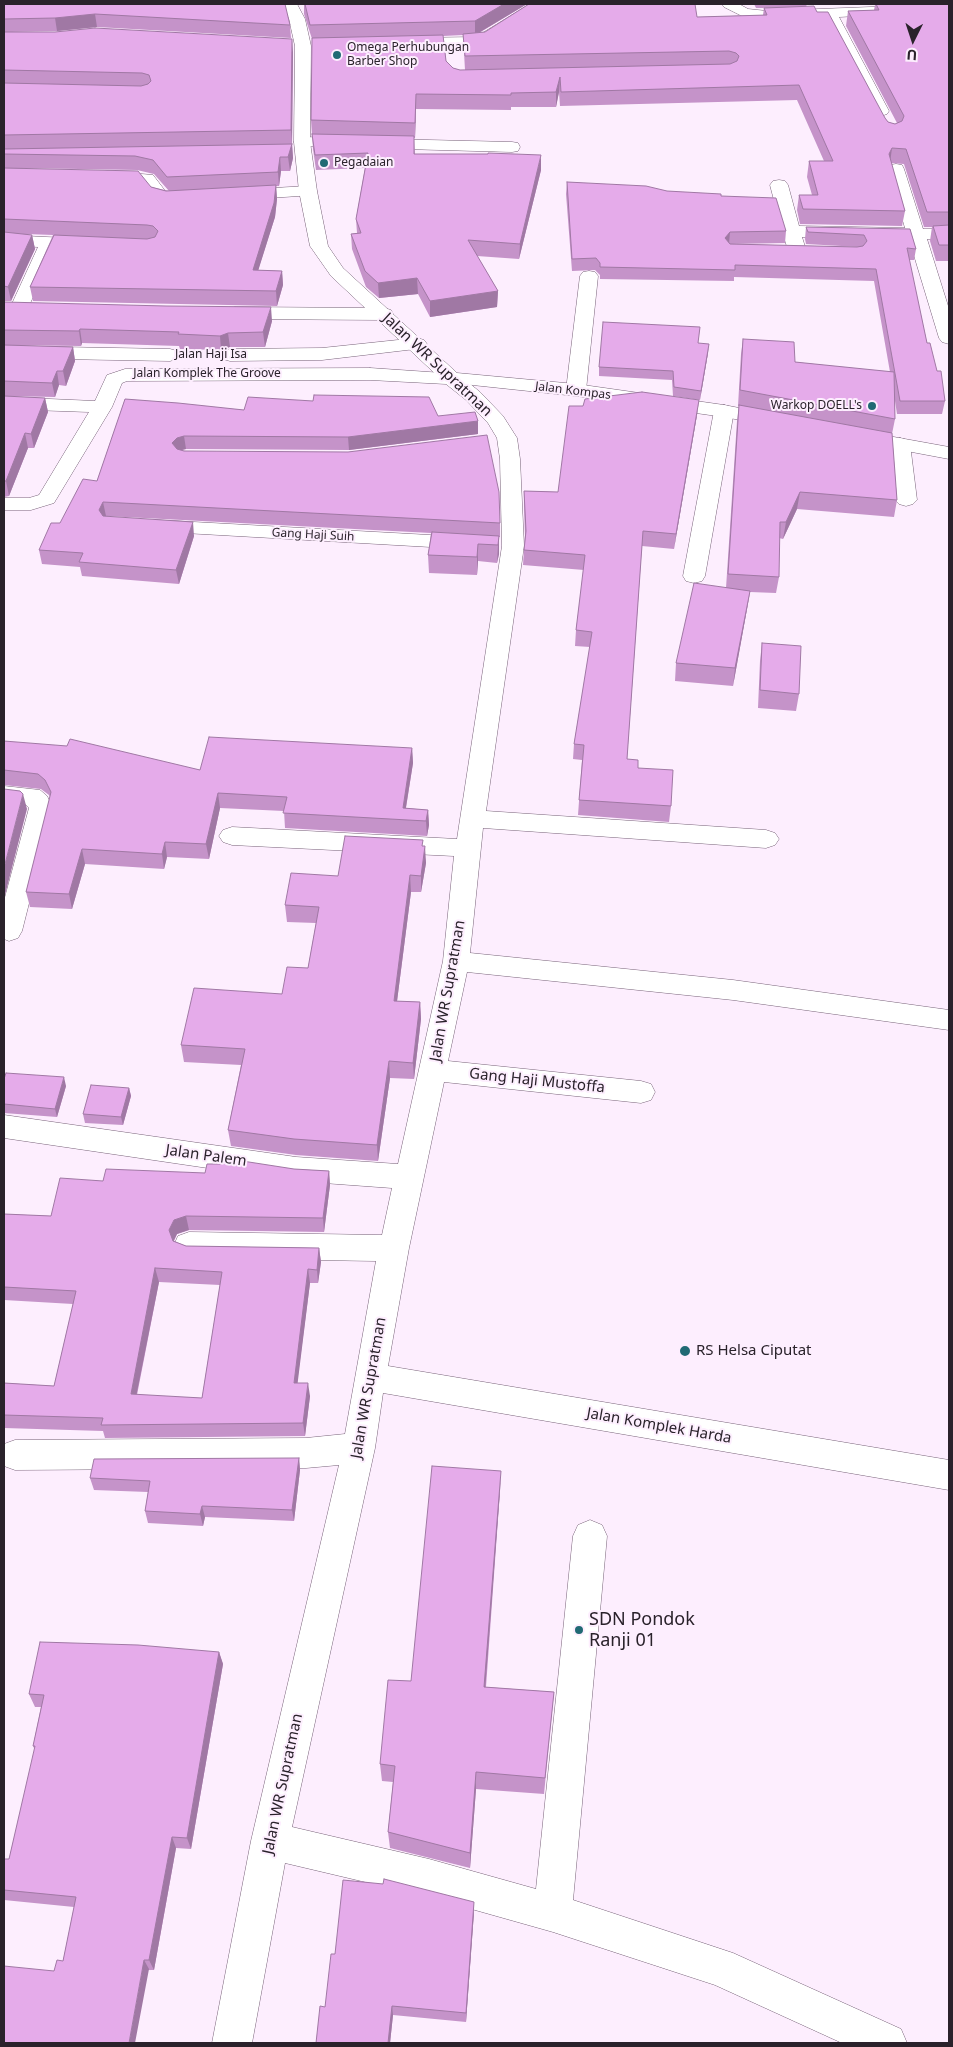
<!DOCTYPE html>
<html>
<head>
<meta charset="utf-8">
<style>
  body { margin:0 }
  #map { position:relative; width:953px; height:2047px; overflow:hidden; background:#fdeefe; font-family:"Noto Sans",sans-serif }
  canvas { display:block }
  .frame { position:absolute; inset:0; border:5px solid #2a222b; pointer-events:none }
  .north { position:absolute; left:888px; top:15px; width:50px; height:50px; -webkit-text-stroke:4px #fdeefe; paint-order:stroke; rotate:184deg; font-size:14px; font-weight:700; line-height:20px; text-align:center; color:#2a222b }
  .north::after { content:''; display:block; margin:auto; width:18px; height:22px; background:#2a222b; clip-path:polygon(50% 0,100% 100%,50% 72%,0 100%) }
</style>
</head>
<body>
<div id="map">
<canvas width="953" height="2047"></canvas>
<div class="frame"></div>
<div class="north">U</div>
</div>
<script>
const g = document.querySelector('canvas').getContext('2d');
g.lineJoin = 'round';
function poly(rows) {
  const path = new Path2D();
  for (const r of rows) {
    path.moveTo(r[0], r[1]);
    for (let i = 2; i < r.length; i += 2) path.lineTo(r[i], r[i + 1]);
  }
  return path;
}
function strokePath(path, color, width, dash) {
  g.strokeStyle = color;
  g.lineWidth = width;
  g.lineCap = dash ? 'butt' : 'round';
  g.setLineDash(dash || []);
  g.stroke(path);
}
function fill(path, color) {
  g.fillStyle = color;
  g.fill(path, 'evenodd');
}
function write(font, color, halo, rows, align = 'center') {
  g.font = font + ' "Noto Sans",sans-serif';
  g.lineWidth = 4;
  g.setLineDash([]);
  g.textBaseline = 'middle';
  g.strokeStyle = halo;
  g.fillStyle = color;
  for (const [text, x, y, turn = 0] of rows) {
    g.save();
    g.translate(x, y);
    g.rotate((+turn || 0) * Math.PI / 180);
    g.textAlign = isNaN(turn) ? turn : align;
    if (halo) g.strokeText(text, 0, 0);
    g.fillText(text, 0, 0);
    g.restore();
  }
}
const minor = poly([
  [530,4,547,4,484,45,407,48,402,46,399,43,402,40,407,38,476,37,530,4],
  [722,4,739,4,748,9,767,11,949,4,949,11,839,17,889,111,887,114,881,116,875,114,873,111,824,18,767,21,744,17,724,7,722,4],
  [302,137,512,142,518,143,520,147,518,151,512,152,296,146,294,142,296,138,302,137],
  [896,164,902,165,904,169,923,229,949,229,949,239,927,239,949,309,949,344,942,342,939,338,909,239,802,237,806,250,803,254,797,255,791,254,788,250,782,231,770,185,773,181,779,180,785,181,788,185,799,226,905,228,888,169,890,165,896,164],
  [107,171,153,175,166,192,186,193,192,194,195,198,192,202,186,203,168,203,154,200,143,184,101,180,98,176,101,172,107,171],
  [308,186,314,187,317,191,314,195,239,200,233,199,230,195,233,191,239,190,308,186],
  [4,235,88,239,94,240,97,244,94,248,88,249,55,248,28,308,26,312,19,314,12,312,10,308,38,247,4,245,4,235],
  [589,271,595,272,598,276,586,390,583,394,576,396,569,394,566,390,580,276,583,272,589,271],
  [235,307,384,308,391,310,393,314,391,318,384,320,235,319,228,317,226,313,228,309,235,307],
  [417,338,424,340,427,344,424,348,322,360,230,361,223,359,220,355,223,351,230,349,322,348,417,338],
  [4,346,170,349,177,351,180,355,177,359,170,361,4,358,4,346],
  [370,368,458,374,480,392,503,416,517,438,520,459,524,546,486,811,766,830,775,833,779,839,775,845,766,848,483,828,470,953,733,980,949,1010,949,1030,733,1000,467,972,448,1061,641,1081,651,1084,655,1092,651,1100,641,1103,444,1082,409,1248,388,1366,949,1460,949,1490,383,1393,375,1448,292,1827,429,1859,536,1889,573,1536,578,1525,590,1520,602,1525,607,1536,573,1900,733,1953,901,2029,907,2043,842,2043,715,1985,553,1932,429,1897,285,1863,252,2043,212,2043,251,1841,339,1465,306,1468,15,1470,4,1466,4,1444,15,1440,306,1438,345,1434,376,1261,189,1258,178,1254,174,1245,178,1236,189,1232,382,1235,392,1188,296,1181,4,1138,4,1115,296,1157,398,1164,443,961,454,856,232,845,223,842,219,836,223,830,232,827,457,839,502,546,500,459,497,438,488,423,466,400,446,384,370,380,127,381,122,383,112,407,54,503,31,510,4,510,4,498,29,498,39,495,89,412,4,409,4,397,95,401,107,375,125,369,370,368],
  [724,405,731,407,734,411,705,576,702,581,694,583,686,581,683,576,714,411,717,407,724,405],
  [900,438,907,440,910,444,917,500,913,504,906,506,899,504,895,500,890,444,893,440,900,438],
  [157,520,466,537,474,538,477,543,474,548,466,549,149,531,146,526,149,521,157,520],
  [4,786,40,790,47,796,53,808,22,931,18,938,9,941,4,939,4,901,29,808,25,804,4,802,4,786]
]);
const major = poly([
  [283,4,297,4,305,19,311,46,310,142,317,191,328,246,343,268,457,373,576,384,724,405,780,416,783,420,780,424,773,426,724,417,576,396,444,382,331,276,310,246,299,191,294,142,295,46,289,19,283,4],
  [855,430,949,447,949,459,848,440,845,436,848,432,855,430]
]);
strokePath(minor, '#786379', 1);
strokePath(major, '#786379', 1);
fill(minor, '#fff');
fill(major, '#fff');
fill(poly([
  [4,4,290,25,291,38,97,27,57,31,11,32,293,52,292,144,293,158,290,171,281,171,279,186,276,186,277,199,275,217,258,270,282,271,283,285,277,306,33,301,30,287,53,235,26,234,32,235,35,249,11,301,4,301],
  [21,168,137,170,154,174,169,191,151,187],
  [304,4,527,4,479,33,697,17,763,15,764,8,756,8,754,4,807,4,806,7,817,12,885,118,888,122,895,124,897,123,846,26,848,11,874,10,875,5,868,5,867,4,949,4,949,261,936,261,930,241,932,227,924,227,904,164,891,163,905,211,902,226,800,224,797,210,799,195,812,195,807,177,809,161,824,161,797,100,560,106,559,92,556,107,511,107,511,110,416,109,415,138,414,138,415,154,541,170,519,259,477,256,498,291,497,307,430,317,418,294,379,298,366,287,352,249,351,234,357,233,356,219,365,168,316,170,313,149,311,120,312,39,304,14],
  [463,35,465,70,460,70,453,68,446,61,443,36],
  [567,182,721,196,786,231,785,243,733,244,859,247,806,244,805,239,806,227,910,229,916,249,914,260,909,260,927,343,945,401,942,414,897,414,895,401,895,419,892,434,897,500,894,517,797,509,783,539,779,538,779,577,776,593,750,592,747,609,733,686,675,681,676,663,726,588,737,421,739,406,738,406,741,354,743,339,795,362,890,372,874,281,734,277,734,281,600,279,600,275,595,270,572,271,566,194],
  [4,302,272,321,265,347,230,347,221,350,180,349,179,346,82,343,81,346,4,345],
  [698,343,708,353,700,400,673,396,672,380,599,376,599,367],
  [4,345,73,347,75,361,66,386,59,385,55,397,4,396],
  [4,396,45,398,48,412,34,448,28,448,9,496,4,497],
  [125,399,244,410,438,416,478,421,478,434,349,450,186,449,181,450,500,523,500,537,499,537,499,554,497,563,478,561,477,575,429,573,428,555,431,533,106,516,194,536,179,584,82,576,80,567,42,564,39,550,60,523,97,481],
  [697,415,674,549,642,546,627,759,638,768,671,806,669,822,578,815,582,760,573,759,574,744,590,647,575,646,576,630,584,570,523,565,524,550,525,536,524,506,524,491,558,492],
  [762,643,799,694,796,711,758,708,760,661],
  [4,741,200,770,412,748,413,763,406,808,428,810,429,825,427,836,285,828,284,811,220,808,209,859,167,857,164,869,85,864,72,909,30,907,26,892,50,797,49,795,41,789,4,785],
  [423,846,426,863,421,892,411,892,397,1001,420,1002,421,1019,414,1079,390,1078,378,1161,296,1155,231,1146,228,1130,241,1065,184,1062,181,1045,282,994,308,968,316,923,287,922,285,905,338,876],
  [4,1079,66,1086,57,1117,4,1113],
  [129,1088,131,1096,123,1125,85,1123,83,1114],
  [294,1169,329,1171,330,1185,324,1232,189,1230,177,1234,174,1241,186,1246,319,1248,321,1262,318,1283,310,1283,297,1383,310,1396,305,1436,105,1438,103,1431,4,1428,4,1383,54,1386,73,1304,4,1300,4,1214,51,1216,103,1181,205,1173],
  [159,1282,220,1285,202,1398,137,1395],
  [299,1458,300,1470,294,1521,205,1517,203,1526,148,1523,145,1511,148,1492,94,1490,90,1478],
  [500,1491,486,1687,554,1692,544,1794,476,1789,470,1868,390,1848,388,1832,393,1782,382,1781,380,1764,411,1681],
  [219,1652,223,1664,191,1849,176,1848,154,1970,54,1971,63,1961,74,1907,4,1900,4,1859,9,1859,35,1750,33,1746,41,1707,35,1707,29,1694],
  [474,1912,466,2022,393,2015,390,2043,316,2043,325,2007,335,1954]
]), '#c593c9');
fill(poly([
  [504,4,527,4,475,35,475,21],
  [95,14,97,27,57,31,55,18],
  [292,39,293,52,292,144,291,130],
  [560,77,559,92,556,107,556,92],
  [416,94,416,109,415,138,415,123],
  [292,144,293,158,290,171,288,157],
  [892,148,890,163,889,154],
  [541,155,541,170,519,259,520,244],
  [280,157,281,171,279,186,278,172],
  [276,185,277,199,275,217,254,284,253,270],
  [730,232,729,244,725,238],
  [32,235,35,249,11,301,8,287],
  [282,271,283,285,277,306,276,291],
  [417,278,418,294,379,298,378,283],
  [498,291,497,307,430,317,430,301],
  [271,307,272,321,265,347,263,332],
  [80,329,82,343,81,346,79,331],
  [228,333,230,347,221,350,220,336],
  [709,344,708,353,700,400,701,391],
  [73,347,75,361,66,386,63,371],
  [57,371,59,385,55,397,52,383],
  [45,398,48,412,34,448,31,434],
  [699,400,697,415,674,549,676,534],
  [478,421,478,434,349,450,348,437],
  [25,433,28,448,9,496,6,481],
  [184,436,186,449,178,451,172,443,177,438],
  [800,492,797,509,783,539,786,522],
  [103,502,106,516,101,524,99,510],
  [193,522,194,536,179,584,176,570],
  [499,536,499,554,497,563,498,545],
  [478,544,478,561,477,575,477,557],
  [750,591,747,609,733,686,735,668],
  [412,748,413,763,404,819,403,808],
  [218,793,220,808,209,859,206,844],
  [23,794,27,809,4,899,4,868],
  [428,810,429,825,427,836,426,821],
  [165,842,167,857,164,869,162,854],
  [425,846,426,863,421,892,421,876],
  [82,849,85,864,72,909,69,894],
  [410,875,411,892,395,1017,394,1001],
  [420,1002,421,1019,414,1079,413,1063],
  [389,1061,390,1078,378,1161,377,1145],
  [64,1077,66,1086,57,1117,55,1109],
  [129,1088,131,1096,123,1125,121,1117],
  [329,1171,330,1185,324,1232,323,1218],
  [186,1216,189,1230,177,1234,172,1244,169,1230,174,1220],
  [319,1248,321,1262,318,1283,317,1270],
  [155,1268,159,1282,134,1407,131,1394],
  [308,1269,310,1283,296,1396,294,1383],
  [308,1383,310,1396,305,1436,303,1423],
  [299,1458,300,1470,294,1521,292,1510],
  [501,1471,500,1491,484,1704,484,1687],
  [202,1506,205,1517,203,1526,200,1514],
  [219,1652,223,1664,191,1849,187,1838],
  [476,1772,476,1789,470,1868,470,1853],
  [172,1837,176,1848,154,1970,149,1960],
  [474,1902,474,1912,466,2022,466,2013],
  [144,1960,149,1969,135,2043,129,2043],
  [392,2006,393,2015,390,2043,388,2043]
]), '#a078a4');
const building = poly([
  [4,4,285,4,290,25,95,14,55,18,4,19,4,4],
  [305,4,504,4,475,21,310,25,305,4],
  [529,4,695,4,697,17,767,15,764,8,814,6,817,12,828,12,885,118,888,122,895,124,902,121,904,116,848,11,879,10,876,4,949,4,949,212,927,212,906,149,892,148,889,154,905,211,803,209,799,195,818,195,809,161,833,161,799,85,561,92,560,77,556,92,511,93,511,95,416,94,415,123,311,120,312,38,443,35,446,61,453,68,460,70,730,64,737,61,739,56,736,53,729,51,465,56,463,34,485,32,529,4],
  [95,28,292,39,291,130,4,135,4,83,141,86,148,84,151,81,149,75,142,73,4,70,4,32,55,32,95,28],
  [312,134,414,136,414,154,488,154,488,153,541,155,520,244,468,240,498,291,430,301,417,278,378,283,365,271,351,234,361,233,356,219,368,153,315,155,312,134],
  [292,144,288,157,280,157,278,172,167,177,153,160,135,156,4,154,4,149,292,144],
  [4,168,138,171,151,187,166,191,276,185,274,203,253,270,282,271,276,291,30,287,54,235,147,239,155,237,158,231,153,226,147,225,4,219,4,168],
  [567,182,646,186,667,191,721,194,721,196,776,198,786,231,730,232,725,238,730,244,857,247,863,246,867,241,864,235,808,232,806,227,910,229,916,249,907,248,927,343,930,343,937,371,941,371,945,401,900,401,876,269,735,265,735,270,600,267,600,263,596,258,572,259,567,182],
  [949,225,949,245,939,245,933,226,949,225],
  [4,232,32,235,8,287,4,286,4,232],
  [4,302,166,306,271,307,263,332,228,333,220,336,178,334,179,332,80,329,79,331,4,330,4,302],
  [603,322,700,327,698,343,709,344,701,391,674,387,673,371,599,367,603,322],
  [743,339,794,342,795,362,894,372,895,419,740,390,743,339],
  [4,345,73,347,63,371,57,371,52,383,4,381,4,345],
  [642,392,699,400,676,534,643,531,627,759,638,760,638,768,673,770,671,806,579,800,584,745,574,744,592,632,576,630,585,555,524,550,526,531,524,491,558,492,569,406,583,406,585,399,642,392],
  [314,395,429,397,438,416,475,412,478,421,348,437,184,436,177,438,172,443,177,449,184,451,348,452,487,435,499,492,500,523,103,502,99,510,103,516,193,522,176,570,79,562,83,553,39,550,51,523,60,523,83,479,97,481,125,399,178,403,244,410,248,397,313,401,314,395],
  [4,396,45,398,31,434,25,433,6,481,4,481,4,396],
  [739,405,892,433,897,500,800,492,786,522,780,522,779,577,728,574,739,405],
  [432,532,499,536,498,545,478,544,477,557,428,555,432,532],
  [694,583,750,591,735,668,676,663,694,583],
  [762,643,801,646,799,694,760,690,762,643],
  [209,737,412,748,403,808,428,810,426,821,283,813,287,797,218,793,206,844,165,842,162,854,82,849,69,894,26,892,51,792,45,780,38,774,4,770,4,741,67,746,70,739,200,770,209,737],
  [4,789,20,791,23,794,4,868,4,789],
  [345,836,423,840,422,846,425,846,421,876,410,875,394,1001,420,1002,413,1063,389,1061,377,1145,294,1139,228,1130,245,1049,181,1045,194,988,282,994,287,967,308,968,319,907,285,905,291,873,338,876,345,836],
  [6,1073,64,1077,55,1109,4,1104,4,1079,6,1073],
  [91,1085,129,1088,121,1117,83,1114,91,1085],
  [223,1158,294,1169,329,1171,323,1218,186,1216,174,1220,169,1230,173,1241,186,1246,319,1248,317,1270,308,1269,294,1383,308,1383,303,1423,101,1425,103,1418,4,1415,4,1383,54,1386,76,1291,4,1287,4,1214,51,1216,60,1178,103,1181,106,1169,205,1173,207,1164,221,1164,223,1158],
  [155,1268,222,1272,202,1398,131,1394,155,1268],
  [299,1458,292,1510,202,1506,200,1514,145,1511,150,1481,90,1478,94,1459,299,1458],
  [432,1466,501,1471,484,1687,554,1692,545,1778,476,1772,470,1853,388,1832,395,1766,380,1764,388,1680,411,1681,432,1466],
  [40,1642,138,1645,219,1652,187,1838,172,1837,149,1960,144,1960,129,2043,4,2043,4,1966,54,1971,57,1960,63,1961,76,1897,4,1890,4,1859,9,1859,35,1746,33,1746,44,1695,29,1694,40,1642],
  [384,1879,474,1902,466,2013,392,2006,388,2043,316,2043,320,2006,325,2007,331,1954,335,1954,343,1880,383,1884,384,1879]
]);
fill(building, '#e5abea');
strokePath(building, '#a078a4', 1);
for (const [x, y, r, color] of [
  [337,55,5,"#206a74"],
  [324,163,5,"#206a74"],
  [872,406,5,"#206a74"],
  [685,1351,6,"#206a74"],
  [579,1630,5,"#206a74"]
]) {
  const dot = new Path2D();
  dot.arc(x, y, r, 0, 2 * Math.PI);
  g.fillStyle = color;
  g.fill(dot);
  strokePath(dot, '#fdeefe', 2);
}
write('12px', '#2a222b', '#fdeefe', [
  ["Omega Perhubungan",347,48],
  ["Barber Shop",347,62],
  ["Pegadaian",334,163],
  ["Warkop DOELL's",862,406,"right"]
], 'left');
write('12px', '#2a222b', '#fdeefe', [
  ["Jalan Haji Isa",211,355],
  ["Jalan Komplek The Groove",207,374],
  ["Jalan Kompas",573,391,7],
  ["Gang Haji Suih",313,535,3]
]);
write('15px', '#2a222b', '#fdeefe', [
  ["Jalan WR Supratman",437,365,43],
  ["Jalan WR Supratman",448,991,-80],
  ["Gang Haji Mustoffa",537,1081,6],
  ["Jalan Palem",206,1156,8],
  ["Jalan WR Supratman",369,1388,-80],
  ["Jalan Komplek Harda",659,1426,10],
  ["Jalan WR Supratman",283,1784,-78]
]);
write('15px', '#2a222b', '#fdeefe', [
  ["RS Helsa Ciputat",696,1351]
], 'left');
write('18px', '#2a222b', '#fdeefe', [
  ["SDN Pondok",589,1620],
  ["Ranji 01",589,1641]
], 'left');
</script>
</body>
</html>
